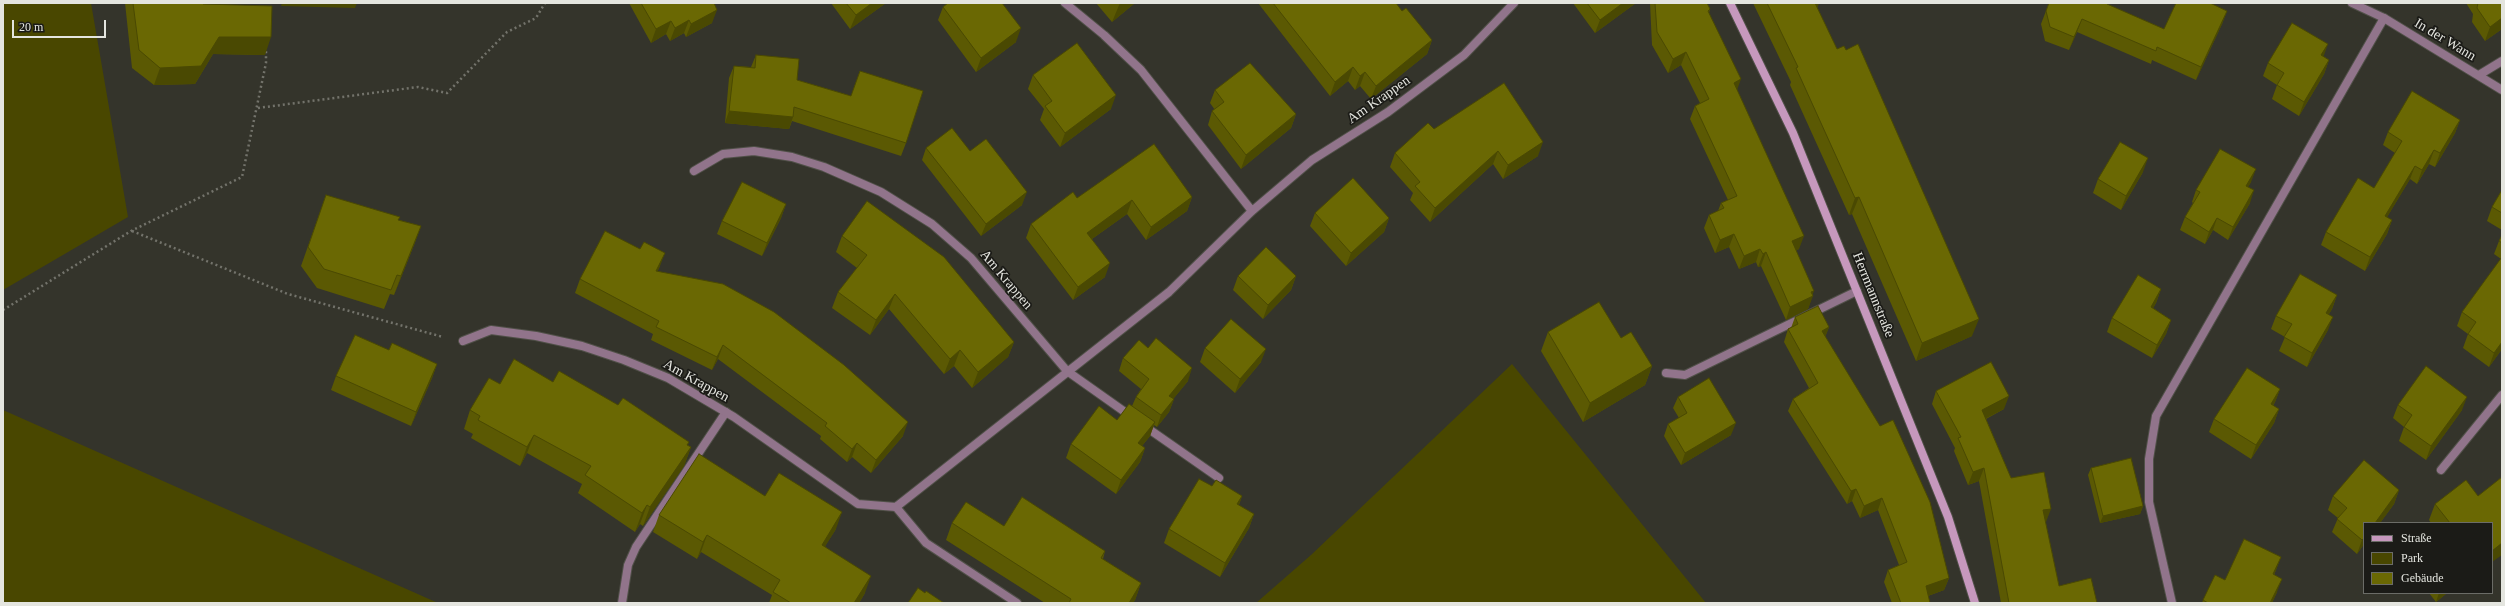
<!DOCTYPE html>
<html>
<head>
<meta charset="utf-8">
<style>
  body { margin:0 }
  #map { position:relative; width:2505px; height:606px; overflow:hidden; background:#34342b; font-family:"Times New Roman",serif }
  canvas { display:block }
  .frame { position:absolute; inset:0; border:4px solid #e4e5df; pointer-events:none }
  .legend { position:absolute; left:2363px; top:522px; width:130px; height:72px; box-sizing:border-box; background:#1b1b17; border:1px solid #6b6c67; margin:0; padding:5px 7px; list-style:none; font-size:12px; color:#e4e5df }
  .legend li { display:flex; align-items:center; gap:8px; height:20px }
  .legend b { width:20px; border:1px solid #6b6c67 }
  .scale { position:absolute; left:12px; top:20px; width:94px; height:18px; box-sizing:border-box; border:2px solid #e4e5df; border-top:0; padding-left:5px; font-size:12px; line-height:14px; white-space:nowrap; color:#e4e5df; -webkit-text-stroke:3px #1b1b17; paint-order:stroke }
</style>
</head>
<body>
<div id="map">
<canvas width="2505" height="606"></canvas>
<div class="frame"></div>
<ul class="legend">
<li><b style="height:5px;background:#c698bd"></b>Straße</li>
<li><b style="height:11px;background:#494700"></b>Park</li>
<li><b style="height:11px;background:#6a6803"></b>Gebäude</li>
</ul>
<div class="scale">20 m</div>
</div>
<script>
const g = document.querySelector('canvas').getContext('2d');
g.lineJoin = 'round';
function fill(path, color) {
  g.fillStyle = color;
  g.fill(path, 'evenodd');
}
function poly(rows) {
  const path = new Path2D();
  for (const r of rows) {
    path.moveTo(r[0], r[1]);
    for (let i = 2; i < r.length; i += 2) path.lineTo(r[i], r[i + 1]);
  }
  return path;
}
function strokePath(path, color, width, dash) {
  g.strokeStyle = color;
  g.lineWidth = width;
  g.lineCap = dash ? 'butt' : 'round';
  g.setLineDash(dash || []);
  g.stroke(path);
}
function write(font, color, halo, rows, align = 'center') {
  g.font = font + ' "Times New Roman",serif';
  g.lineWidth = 3.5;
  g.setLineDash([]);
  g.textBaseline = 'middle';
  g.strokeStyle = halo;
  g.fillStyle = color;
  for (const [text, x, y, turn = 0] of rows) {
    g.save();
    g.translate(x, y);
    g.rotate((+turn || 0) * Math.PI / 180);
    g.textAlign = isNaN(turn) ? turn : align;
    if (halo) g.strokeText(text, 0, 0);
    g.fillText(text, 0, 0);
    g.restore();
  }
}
fill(poly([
  [3,3,91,3,128,217,3,290],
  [1512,364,1706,603,1256,603,1311,555],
  [3,410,438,603,7,603,3,601]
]), '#494700');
const lane = poly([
  [2479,75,2502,61],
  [1067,371,1132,417],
  [1666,373,1685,375,1857,291],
  [1143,425,1219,478],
  [2441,470,2502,395],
  [896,507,926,543,1017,603],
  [622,603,628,565,636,547,726,412],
  [2172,603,2149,502,2149,459,2156,416,2384,18]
]);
const street = poly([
  [1065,3,1104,35,1141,70,1252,211],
  [2352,3,2384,18,2502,90],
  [694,171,723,154,754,151,792,157,824,167,881,192,932,224,971,258,1067,371],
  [463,341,491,330,536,336,582,346,624,360,668,378,734,417,858,504,896,507,1169,292,1252,211,1312,160,1388,112,1464,55,1514,3]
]);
const secondary = poly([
  [1730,3,1793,133,1948,517,1975,603]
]);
strokePath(lane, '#505048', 10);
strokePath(street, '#505048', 10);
strokePath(secondary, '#505048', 10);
strokePath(poly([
  [258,108,418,87,447,93,507,32,536,18,545,3],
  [132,231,288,294,443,337],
  [3,310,131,231,242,177,266,63,266,49]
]), '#73736b', 2.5, [2, 3]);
strokePath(lane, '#91748b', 8);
strokePath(street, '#91748b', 8);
strokePath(secondary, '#c698bd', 8);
fill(poly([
  [125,3,203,3,203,4,265,55,213,54,195,84,154,85,132,68],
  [629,3,714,3,712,23,686,37,684,33,670,41,666,34,651,43],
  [831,3,886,3,850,29],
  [1096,3,1135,3,1112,22],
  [1258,3,1354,3,1402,11,1432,40,1427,54,1371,99,1360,86,1355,90,1348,81,1330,96],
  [1573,3,1636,3,1595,33],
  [1650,3,1707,3,1710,9,1709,13,1737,90,1799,249,1796,250,1813,294,1808,309,1786,320,1761,266,1758,267,1756,262,1739,269,1729,247,1715,253,1704,228,1709,215,1718,211,1721,203,1728,200,1690,119,1695,106,1700,103,1681,65,1668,73,1652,45],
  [1753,3,1819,3,1817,7,1972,336,1916,361,1852,214,1849,215,1790,85,1791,82],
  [2049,3,2108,5,2164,29,2227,11,2222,24,2196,80,2152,60,2151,64,2077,32,2069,50,2045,41,2041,24],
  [2466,3,2502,3,2502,29,2485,41,2472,22,2473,14],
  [943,7,1016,42,976,72,938,20],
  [756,55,797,80,851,96,860,71,906,143,901,156,792,121,789,129,725,123,729,78,734,66,751,67],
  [2323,56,2329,60,2324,74,2299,116,2272,99,2277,85,2263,76,2268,63],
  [1033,75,1111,109,1060,147,1040,120,1044,109,1028,89],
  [1215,90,1296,114,1291,128,1241,169,1208,125,1212,111,1215,110,1210,103],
  [2460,120,2455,133,2435,167,2429,164,2417,184,2410,179,2387,217,2392,220,2387,234,2365,271,2321,245,2326,232,2374,188,2395,153,2383,145,2388,132],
  [1434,129,1538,156,1503,179,1493,164,1430,222,1410,200,1413,193,1390,167,1395,153],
  [926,148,970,151,1022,205,981,236,922,160],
  [2143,172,2121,210,2093,193,2098,179],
  [2251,182,2248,187,2250,203,2228,240,2213,230,2205,244,2180,230,2185,217,2193,203,2192,202,2196,190],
  [2502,190,2502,230,2487,221,2492,207],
  [326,195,399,220,421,226,414,245,394,295,390,294,384,309,317,288,301,266],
  [1192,197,1187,211,1146,240,1127,214,1092,239,1105,277,1073,300,1026,238,1031,224,1077,198],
  [786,204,781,218,762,256,717,234,722,221],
  [1315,213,1389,218,1384,232,1346,266,1310,226],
  [2502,235,2502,349,2489,367,2463,348,2468,334,2457,326,2462,312,2501,259,2494,254,2499,241],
  [842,236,1014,342,1008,357,972,388,954,366,944,374,889,309,870,335,832,308,838,292,857,268,836,252],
  [640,249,660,266,657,272,903,436,871,473,852,457,847,462,820,439,821,436,718,359,712,370,651,340,653,334,575,293,580,279],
  [1238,276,1296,276,1291,290,1263,319,1233,290],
  [2161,289,2156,303,2153,308,2171,320,2166,334,2152,358,2107,332,2112,318],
  [2337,295,2332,309,2329,314,2328,330,2307,367,2279,351,2285,337,2271,329,2276,316],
  [1795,317,1829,327,1825,337,1949,578,1944,590,1928,596,1930,603,1892,603,1884,582,1888,570,1899,565,1878,510,1860,518,1852,501,1847,504,1788,411,1793,399,1809,388,1784,342,1788,329,1791,328],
  [1548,332,1621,338,1652,366,1645,385,1583,422,1541,351],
  [1205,348,1261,362,1235,393,1200,362],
  [389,350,437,364,432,378,411,426,331,390,336,376],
  [1123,358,1188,381,1173,399,1174,399,1169,412,1157,427,1154,425,1150,436,1142,446,1145,448,1140,462,1116,494,1066,458,1071,444,1117,420,1132,406,1136,397,1141,389,1119,371],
  [553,382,691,447,684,466,643,526,640,524,635,532,578,493,582,484,527,453,520,466,471,438,473,434,464,429,470,410,500,384],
  [2280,389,2275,402,2273,406,2279,409,2274,423,2251,459,2209,432,2214,419],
  [1936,391,2004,409,1986,419,2011,478,2046,522,2045,522,2059,586,2097,603,2001,603,1979,481,1968,485,1954,451,1955,448,1932,404],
  [1678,397,1731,435,1681,465,1664,436,1668,424,1679,418,1673,408],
  [2398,405,2462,410,2426,460,2399,441,2404,427,2393,418],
  [2091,468,2143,506,2140,514,2100,523,2088,475],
  [1212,486,1242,496,1239,505,1254,514,1249,528,1220,577,1164,543,1169,529],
  [2399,490,2394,504,2380,523,2364,523,2364,544,2357,554,2332,532,2338,518,2328,510,2333,496],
  [765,496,836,529,825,546,865,593,859,603,769,603,772,595,701,552,697,559,653,532,659,515],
  [2435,504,2492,523,2431,523,2429,520],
  [952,523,1004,526,1105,551,1103,559,1141,583,1135,600,1133,603,1045,603,946,540],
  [2281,557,2274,575,2277,592,2272,603,2202,603,2203,600,2225,580],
  [2429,593,2447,593,2436,602]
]), '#5b5903');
fill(poly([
  [282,3,357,3,355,8,281,6],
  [872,3,886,3,850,29,856,15],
  [1120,3,1135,3,1112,22],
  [1623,3,1636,3,1595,33,1600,20],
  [1812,3,1819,3,1816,12],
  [717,10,712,23,686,37,691,24],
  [2227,11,2222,24,2196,80,2201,67],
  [2502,18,2502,29,2485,41,2490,27],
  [2082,19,2077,32,2069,50,2074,37],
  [689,20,684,33,670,41,675,28],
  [671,21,666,34,651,43,656,29],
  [1021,28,1016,42,976,72,981,58],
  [219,37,271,37,265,55,213,54,195,84,154,85,160,68],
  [1432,40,1427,54,1371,99,1376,86],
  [2328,44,2323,58,2321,55],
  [1686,52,1681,65,1668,73,1673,59],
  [2329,60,2324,74,2299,116,2304,102],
  [1353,67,1348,81,1330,96,1335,82],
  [1365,72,1360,86,1355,90,1360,76],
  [1741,79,1736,93,1734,83],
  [1116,95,1111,109,1060,147,1065,133],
  [729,111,793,117,789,129,725,123],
  [1296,114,1291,128,1241,169,1246,155],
  [2460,120,2455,133,2435,167,2440,153],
  [1543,142,1538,156,1503,179,1508,165],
  [2434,150,2429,164,2417,184,2422,170],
  [1498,151,1493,164,1430,222,1435,208],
  [2148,158,2143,172,2121,210,2126,196],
  [2415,166,2410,179,2380,229,2385,216],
  [2256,169,2251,182,2242,198,2246,186],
  [2254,190,2250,203,2228,240,2233,227],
  [1027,192,1022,205,981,236,986,224],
  [1192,197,1187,211,1146,240,1151,227],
  [1859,197,1852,214,1849,215,1855,198],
  [1132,200,1127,214,1082,246,1087,233],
  [786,204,781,218,762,256,767,243],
  [1389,218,1384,232,1346,266,1351,253],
  [2217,218,2213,230,2205,244,2209,232],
  [2392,220,2387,234,2365,271,2370,257],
  [421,226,414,245,394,295,401,276],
  [1734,234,1729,247,1715,253,1720,240],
  [1804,236,1799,249,1787,254,1792,241],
  [1760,249,1756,262,1739,269,1744,256],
  [1766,252,1761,266,1758,267,1763,254],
  [665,253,660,266,651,285,656,271],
  [1110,263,1105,277,1073,300,1078,287],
  [1296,276,1291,290,1263,319,1268,305],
  [2161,289,2156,303,2146,321,2151,307],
  [1814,291,1812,296,1813,296,1808,309,1786,320,1790,307],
  [895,294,889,309,870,335,876,320],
  [2337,295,2332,309,2321,327,2326,313],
  [2333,317,2328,330,2307,367,2312,353],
  [1979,319,1972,336,1916,361,1922,343],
  [2171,320,2166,334,2152,358,2157,345],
  [1829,327,1824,340,1822,331],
  [1014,342,1008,357,972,388,978,372],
  [2502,342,2502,349,2489,367,2494,353],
  [723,345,718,359,712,370,717,357],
  [1266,349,1261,362,1235,393,1240,379],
  [960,350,954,366,944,374,950,359],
  [437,364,432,378,411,426,416,412],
  [1652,366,1645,385,1583,422,1590,403],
  [1192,368,1188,381,1165,409,1169,396],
  [2280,389,2275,402,2266,418,2271,404],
  [2009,396,2004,409,1977,423,1982,410],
  [2467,397,2462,410,2426,460,2431,446],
  [1174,399,1169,412,1157,427,1161,415],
  [2279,409,2274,423,2251,459,2256,445],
  [908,422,903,436,871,473,876,460],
  [1155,422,1150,436,1133,457,1138,443],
  [1736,423,1731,435,1681,465,1685,453],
  [534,435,527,453,520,466,527,447],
  [689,442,684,457,691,447,684,466,643,526,650,507],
  [857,443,852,457,847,462,852,449],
  [1145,448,1140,462,1116,494,1121,480],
  [1984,468,1979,481,1968,485,1973,472],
  [1856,489,1852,501,1847,504,1851,491],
  [2399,490,2394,504,2380,523,2375,523],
  [1242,496,1237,510,1237,504],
  [1882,498,1878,510,1860,518,1864,506],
  [647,505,640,524,635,532,642,513],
  [2143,506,2140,514,2100,523,2103,516],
  [2051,509,2046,522,2038,524,2043,510],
  [842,512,836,529,816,561,822,545],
  [1254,514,1249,528,1220,577,1225,563],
  [707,535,701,552,697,559,703,542],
  [2364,538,2364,544,2357,554,2362,540],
  [2502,543,2502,555,2492,562,2492,551],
  [2281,557,2276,570,2268,588,2273,574],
  [871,576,865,593,859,603,854,603],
  [1949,578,1944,590,1922,598,1926,586],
  [2282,579,2277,592,2272,603,2270,603],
  [1141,583,1135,600,1133,603,1129,603],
  [2439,593,2447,593,2436,602]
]), '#4a4902');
const building = poly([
  [133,3,203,3,203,4,272,6,271,37,219,37,201,66,160,68,139,50,133,3],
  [641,3,714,3,717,10,691,24,689,20,675,28,671,21,656,29,641,3],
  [846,3,872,3,856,15,846,3],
  [948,3,1002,3,1021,28,981,58,943,7,948,3],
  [1273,3,1396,3,1402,11,1406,8,1432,40,1376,86,1365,72,1360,76,1353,67,1335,82,1273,3],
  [1587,3,1623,3,1600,20,1587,3],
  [1655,3,1707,3,1710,9,1708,11,1741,79,1734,83,1804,236,1792,241,1814,291,1811,292,1813,296,1790,307,1766,252,1763,254,1760,249,1744,256,1734,234,1720,240,1709,215,1724,208,1721,203,1737,196,1695,106,1709,99,1686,52,1673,59,1657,32,1655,3],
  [1767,3,1815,3,1837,49,1844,46,1846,50,1858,44,1979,319,1922,343,1859,197,1855,198,1796,68,1798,67,1767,3],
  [2049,3,2108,3,2107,4,2164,29,2176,3,2210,3,2227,11,2201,67,2157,47,2156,51,2082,19,2074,37,2050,27,2046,11,2049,3],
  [2478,3,2502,3,2502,18,2490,27,2477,8,2478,3],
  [2292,23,2328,44,2321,55,2329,60,2304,102,2277,85,2284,73,2268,63,2292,23],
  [1077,43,1116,95,1065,133,1045,106,1052,101,1033,75,1077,43],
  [756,55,799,59,797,80,851,96,860,71,923,91,906,143,794,107,793,117,729,111,734,66,755,68,756,55],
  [1250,63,1296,114,1246,155,1212,111,1224,102,1215,90,1250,63],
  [1504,83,1543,142,1508,165,1498,151,1435,208,1415,186,1420,182,1395,153,1428,123,1434,129,1504,83],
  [2412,91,2460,120,2440,153,2434,150,2422,170,2415,166,2385,216,2392,220,2370,257,2326,232,2358,178,2374,188,2402,141,2388,132,2412,91],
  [952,128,970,151,986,139,1027,192,986,224,926,148,952,128],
  [2120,142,2148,158,2126,196,2098,179,2120,142],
  [1154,144,1192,197,1151,227,1132,200,1087,233,1110,263,1078,287,1031,224,1073,192,1077,198,1154,144],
  [2220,149,2256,169,2246,186,2254,190,2233,227,2217,218,2209,232,2185,217,2200,192,2196,190,2220,149],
  [1353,178,1389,218,1351,253,1315,213,1353,178],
  [742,182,786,204,767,243,722,221,742,182],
  [2502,190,2502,213,2492,207,2502,190],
  [326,195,400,217,398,220,421,226,401,276,397,275,391,290,324,269,308,247,326,195],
  [867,201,944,257,1014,342,978,372,960,350,950,359,895,294,876,320,838,292,867,255,842,236,867,201],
  [605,231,640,249,644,242,665,253,656,271,723,284,774,312,844,365,908,422,876,460,857,443,852,449,825,426,827,423,723,345,717,357,656,327,659,321,580,279,605,231],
  [2502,235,2502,243,2499,241,2502,235],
  [1266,247,1296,276,1268,305,1238,276,1266,247],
  [2502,257,2502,342,2494,353,2468,334,2476,322,2462,312,2502,257],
  [2300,274,2337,295,2326,313,2333,317,2312,353,2284,337,2292,324,2276,316,2300,274],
  [2138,275,2161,289,2151,307,2171,320,2157,345,2112,318,2138,275],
  [1599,302,1621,338,1631,332,1652,366,1590,403,1548,332,1599,302],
  [1818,306,1829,327,1822,331,1880,426,1893,420,1930,502,1949,578,1926,586,1930,603,1901,603,1888,570,1907,562,1882,498,1864,506,1856,489,1851,491,1793,399,1818,383,1788,329,1798,324,1795,317,1818,306],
  [1231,319,1266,349,1240,379,1205,348,1231,319],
  [355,335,389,350,392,343,437,364,416,412,336,376,355,335],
  [1156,338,1192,368,1169,396,1174,399,1161,415,1136,397,1149,379,1123,358,1139,340,1148,348,1156,338],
  [514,359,553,382,559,371,618,405,623,398,689,442,687,445,691,447,650,507,647,505,642,513,585,475,591,466,534,435,527,447,478,420,480,416,470,410,489,378,500,384,514,359],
  [1991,362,2009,396,1982,410,2011,478,2044,472,2051,509,2043,510,2059,586,2091,578,2097,603,2009,603,1984,468,1973,472,1958,438,1961,437,1936,391,1991,362],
  [2426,366,2467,397,2431,446,2404,427,2412,415,2398,405,2426,366],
  [2247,368,2280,389,2271,404,2279,409,2256,445,2214,419,2247,368],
  [1709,378,1736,423,1685,453,1668,424,1687,413,1678,397,1709,378],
  [1129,404,1155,422,1138,443,1145,448,1121,480,1071,444,1099,406,1117,420,1129,404],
  [699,454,765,496,779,473,842,512,822,545,871,576,854,603,791,603,773,592,780,580,707,535,703,542,659,515,699,454],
  [2131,458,2143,506,2103,516,2091,468,2131,458],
  [2364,460,2399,490,2375,523,2364,523,2364,538,2362,540,2337,519,2347,508,2333,496,2364,460],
  [2502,477,2502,543,2492,551,2492,523,2450,523,2435,504,2466,480,2478,496,2502,477],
  [1199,479,1212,486,1216,480,1242,496,1237,504,1254,514,1225,563,1169,529,1199,479],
  [1022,497,1105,551,1101,558,1141,583,1129,603,1069,603,1071,599,952,523,966,502,1004,526,1022,497],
  [2244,539,2281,557,2273,574,2282,579,2270,603,2208,603,2203,600,2215,575,2225,580,2244,539],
  [918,588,925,593,926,591,944,603,908,603,918,588]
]);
fill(building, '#6a6803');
strokePath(building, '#4a4902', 1);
write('14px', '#e4e5df', '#1b1b17', [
  ["In der Wann",2445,40,31],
  ["Am Krappen",1379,100,-35],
  ["Am Krappen",1006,280,50],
  ["Herrmannstraße",1873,295,68],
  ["Am Krappen",696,381,29]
]);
</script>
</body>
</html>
